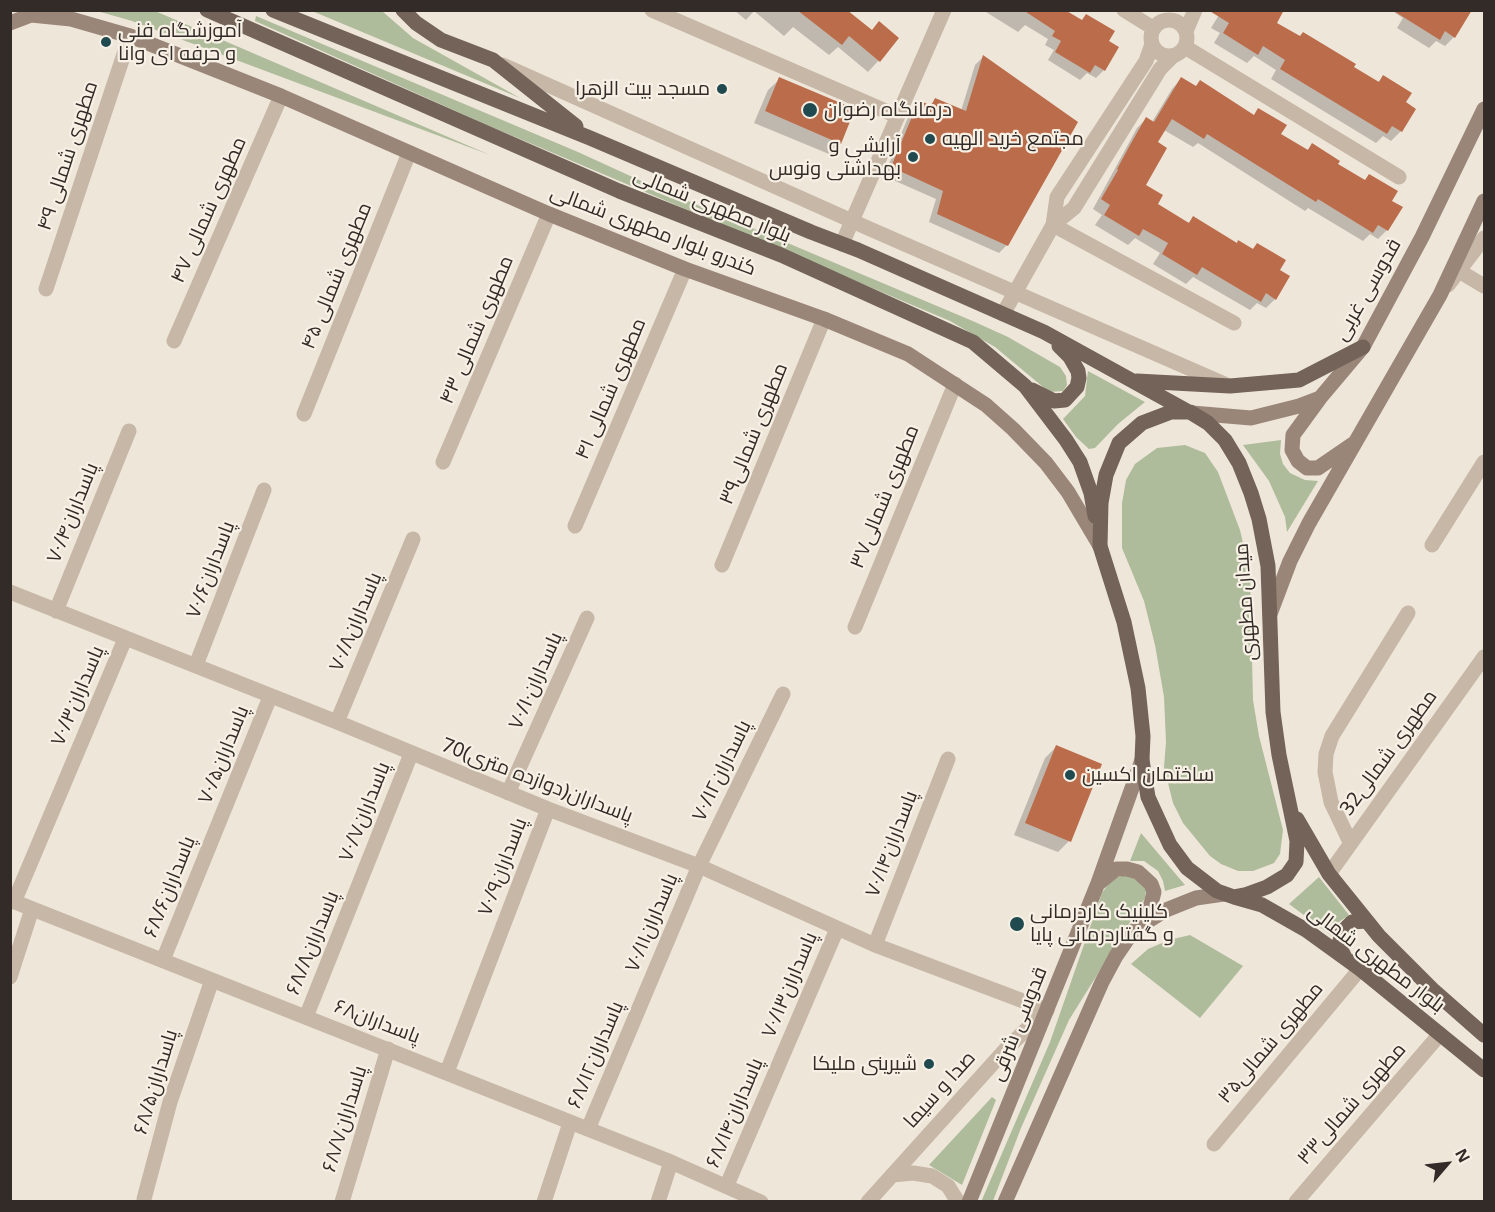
<!DOCTYPE html>
<html>
<head>
<meta charset="utf-8">
<style>
  body { margin:0 }
  #map { position:relative; width:1495px; height:1212px; overflow:hidden; background:#efe6da; font-family:"Noto Sans",sans-serif }
  canvas { display:block }
  .frame { position:absolute; inset:0; border:12px solid #332b27; pointer-events:none }
  .north { position:absolute; left:1417px; top:1134px; width:60px; height:60px; -webkit-text-stroke:4px #f7f0e5; paint-order:stroke; rotate:62deg; font-size:16px; font-weight:700; line-height:24px; text-align:center; color:#332b27 }
  .north::after { content:''; display:block; margin:auto; width:21px; height:27px; background:#332b27; clip-path:polygon(50% 0,100% 100%,50% 72%,0 100%) }
</style>
</head>
<body>
<div id="map">
<canvas width="1495" height="1212"></canvas>
<div class="frame"></div>
<div class="north">N</div>
</div>
<script>
const g = document.querySelector('canvas').getContext('2d');
g.lineJoin = 'round';
function fill(path, color) {
  g.fillStyle = color;
  g.fill(path, 'evenodd');
}
function poly(rows) {
  const path = new Path2D();
  for (const r of rows) {
    if (r.length === 3) {
      path.moveTo(r[0] + r[2], r[1]);
      path.arc(r[0], r[1], r[2], 0, 2 * Math.PI);
      continue;
    }
    path.moveTo(r[0], r[1]);
    for (let i = 2; i < r.length; i += 2) path.lineTo(r[i], r[i + 1]);
  }
  return path;
}
function strokePath(path, color, width, dash) {
  g.strokeStyle = color;
  g.lineWidth = width;
  g.lineCap = dash ? 'butt' : 'round';
  g.setLineDash(dash || []);
  g.stroke(path);
}
function write(font, color, halo, rows, align = 'center') {
  g.font = font + ' "Noto Sans",Cairo,sans-serif';
  g.lineWidth = 4.5;
  g.setLineDash([]);
  g.textBaseline = 'middle';
  g.strokeStyle = halo;
  g.fillStyle = color;
  for (const [text, x, y, turn = 0] of rows) {
    g.save();
    g.translate(x, y);
    g.rotate((+turn || 0) * Math.PI / 180);
    g.textAlign = isNaN(turn) ? turn : align;
    if (halo) g.strokeText(text, 0, 0);
    g.fillText(text, 0, 0);
    g.restore();
  }
}
fill(poly([
  [97,11,155,11,490,155,132,21],
  [312,11,382,11,413,38,520,98],
  [256,16,578,152,650,185,975,322,1008,337,1060,367,1066,376,1067,385,1063,391,1049,392,995,347,950,321,487,125,255,21],
  [1088,371,1145,402,1118,424,1095,448,1089,449,1076,437,1063,419,1085,396],
  [1281,440,1280,454,1283,464,1290,473,1305,480,1318,481,1287,532,1285,517,1269,481,1243,445],
  [1185,445,1205,453,1218,472,1240,530,1250,573,1253,700,1259,736,1283,830,1280,854,1274,863,1253,871,1238,871,1221,864,1210,856,1183,823,1173,803,1164,767,1166,742,1164,697,1155,645,1144,601,1122,548,1122,503,1126,480,1135,464,1157,448],
  [1141,833,1185,885,1165,891,1163,881,1158,871,1144,861,1130,861],
  [1127,875,1139,880,1146,890,1145,898,1069,1020,1021,1128,993,1201,981,1202,1050,1042,1102,893,1109,883,1117,877],
  [1319,877,1349,915,1336,924,1332,936,1289,904],
  [1190,935,1243,966,1200,1018,1131,964,1148,949,1169,940],
  [992,1097,996,1100,962,1185,929,1165]
]), '#afbc9b');
fill(poly([
  [734,10,823,10,879,60,868,72,838,47,829,55,793,27,784,36,754,11,746,20],
  [987,10,1062,10,1107,41,1104,70,1096,78,1087,73,1080,80,1048,60,1054,50,1045,45,1048,39,1025,25,1018,32,986,12],
  [1222,10,1274,23,1377,83,1383,77,1404,103,1401,131,1391,141,1383,136,1376,143,1271,79,1276,70,1254,56,1247,63,1214,43,1220,33,1211,28],
  [1391,10,1461,10,1454,37,1445,46,1436,41,1429,48,1397,28,1403,18],
  [983,57,1007,245,999,253,929,222,936,199,884,176,911,110,919,102,928,107,935,100,961,111,975,65],
  [780,79,840,143,829,154,754,123,768,90],
  [1181,79,1253,116,1258,110,1279,135,1306,151,1312,145,1336,165,1390,201,1387,230,1378,239,1370,234,1363,241,1308,208,1305,211,1198,143,1193,147,1164,130,1156,143,1144,185,1156,205,1187,224,1193,218,1236,244,1252,250,1257,245,1278,270,1275,299,1266,308,1257,303,1250,310,1193,277,1186,284,1153,264,1160,253,1135,238,1128,245,1095,225,1102,215,1093,209,1137,128,1146,119,1152,122,1172,89],
  [1056,747,1069,841,1058,852,1014,835,1045,758]
]), '#0003');
fill(poly([
  [797,10,847,10,872,30,879,21,899,38,880,62,849,36,842,45],
  [1023,10,1065,10,1082,20,1086,14,1115,31,1109,41,1119,47,1105,71,1095,65,1090,73,1055,52,1061,41,1052,36,1055,31],
  [1208,10,1284,10,1277,23,1300,36,1303,32,1356,64,1354,67,1379,82,1383,75,1412,93,1406,102,1416,109,1402,132,1392,126,1387,134,1280,69,1285,60,1263,46,1258,55,1223,33,1229,23],
  [1392,10,1472,10,1455,38,1445,31,1440,40],
  [983,55,1078,122,1008,246,937,214,943,191,891,167,919,100,931,106,935,98,966,111],
  [779,77,855,109,841,144,765,111],
  [1181,77,1196,86,1200,80,1254,115,1258,108,1287,125,1281,134,1308,150,1312,143,1340,161,1338,164,1365,180,1369,174,1398,191,1392,201,1403,207,1388,231,1378,225,1373,233,1318,199,1316,202,1207,134,1204,139,1172,119,1158,142,1167,148,1146,185,1163,195,1158,204,1189,223,1193,216,1237,243,1238,240,1253,249,1257,243,1286,260,1280,270,1290,276,1276,300,1266,293,1261,302,1202,267,1197,275,1162,254,1168,243,1143,229,1139,236,1104,215,1110,205,1101,199,1118,170,1117,169,1130,145,1146,117,1154,122],
  [1056,745,1102,764,1071,842,1025,823]
]), '#bb6d4b');
strokePath(poly([
  [652,10,897,116],
  [1124,10,1153,28],
  [1169,38,18],
  [1186,31,1195,10],
  [1185,47,1399,177],
  [503,65,870,229,1227,385],
  [1053,225,1057,197,1146,61,1152,44],
  [1053,225,1234,323],
  [842,244,944,10],
  [1459,271,1484,286],
  [46,289,130,36],
  [1003,314,1053,225,1074,208,1160,69,1173,56],
  [174,341,281,96],
  [304,414,409,153],
  [443,462,549,214],
  [575,526,685,269],
  [1432,545,1484,462],
  [722,565,824,319],
  [10,592,337,722,548,809,699,866,875,945,1047,1010],
  [56,611,129,431],
  [855,627,955,384],
  [196,665,264,490],
  [337,722,413,539],
  [508,793,587,618],
  [1350,842,1331,802,1325,772,1326,754,1332,736,1408,613],
  [1329,874,1484,657],
  [10,900,671,1162,761,1202],
  [14,902,125,639],
  [875,945,948,759],
  [163,960,270,697],
  [10,977,32,909],
  [306,1017,411,754],
  [447,1072,548,809],
  [588,1129,699,866,783,694],
  [1214,1144,1360,969],
  [727,1185,837,929],
  [144,1199,170,1102,212,980],
  [342,1202,388,1049],
  [544,1202,570,1123],
  [658,1202,671,1162],
  [1296,1202,1440,1034]
]), '#c6b7a7', 15);
strokePath(poly([
  [1448,285,1484,238],
  [892,1175,913,1173,932,1176,948,1186,958,1202],
  [868,1202,1005,1050,1047,1010]
]), '#c6b7a7', 15);
strokePath(poly([
  [10,23,31,15,71,19,130,36,281,96,549,214,685,269,824,319,908,354,986,405,1013,429,1046,463,1068,492,1100,546],
  [1320,398,1293,435,1292,450,1298,461,1307,468,1318,468,1353,444],
  [1192,413,1251,418,1299,406,1320,398,1363,347,1422,237,1484,109],
  [1270,614,1290,561,1309,523,1440,295,1484,201],
  [1099,883,1116,869,1127,869,1138,872,1151,884,1154,892,1151,904,1139,925],
  [969,1202,1098,883,1142,760],
  [1005,1202,1102,982,1116,956,1129,937,1137,928,1166,910,1196,898,1224,894]
]), '#998679', 15);
strokePath(poly([
  [207,10,619,191,781,255,973,342,1025,386,1066,440,1080,462,1091,493,1095,516],
  [273,10,590,138,811,232,858,250,1044,332,1187,411],
  [403,10,416,23,441,40,493,60,576,126],
  [1137,381,1230,386,1299,380,1363,347],
  [1032,390,1054,401,1065,400,1077,387,1079,378,1078,371,1070,357,1059,346],
  [1171,412,1190,412,1208,423,1225,440,1239,463,1251,493,1259,519,1268,566,1273,712,1279,755,1297,841,1296,862,1287,875,1267,887,1245,895,1234,897,1217,891,1187,868,1170,845,1148,797,1142,760,1143,736,1138,688,1124,622,1100,546,1101,503,1106,475,1119,443,1142,423,1171,412],
  [1297,819,1329,874,1379,936,1434,991,1484,1035],
  [1234,897,1262,905,1306,930,1360,969,1484,1070],
  [1345,958,1339,945,1342,932,1352,922,1366,921]
]), '#736359', 15);
for (const [x, y, r, color] of [
  [106,42,6,"#204a50"],
  [722,89,6,"#204a50"],
  [810,110,8,"#204a50"],
  [930,139,6,"#204a50"],
  [913,157,6,"#204a50"],
  [1070,775,6,"#204a50"],
  [1017,924,8,"#204a50"],
  [929,1064,6,"#204a50"]
]) {
  const dot = new Path2D();
  dot.arc(x, y, r, 0, 2 * Math.PI);
  g.fillStyle = color;
  g.fill(dot);
  strokePath(dot, '#f7f0e5', 2);
}
write('20px', '#332b27', '#f7f0e5', [
  ["آموزشگاه فنی",118,31],
  ["و حرفه ای وانا",118,54],
  ["مسجد بیت الزهرا",710,89,"right"],
  ["درمانگاه رضوان",824,110],
  ["مجتمع خرید الهیه",942,139],
  ["آرایشی و",901,146,"right"],
  ["بهداشتی ونوس",901,169,"right"],
  ["ساختمان اکسین",1082,775],
  ["کلینیک کاردرمانی",1030,912],
  ["و گفتاردرمانی پایا",1030,935],
  ["شیرینى ملیکا",917,1064,"right"]
], 'left');
write('20px', '#332b27', '#f7f0e5', [
  ["مطهرى شمالى ۴۹",68,156,-72],
  ["بلوار مطهری شمالی",712,206,22],
  ["مطهرى شمالى ۴۷",209,210,-66],
  ["کندرو بلوار مطهری شمالی",653,231,21],
  ["مطهرى شمالى ۴۵",337,276,-68],
  ["قدوسی غربی",1368,290,-60],
  ["مطهرى شمالى ۴۳",477,330,-67],
  ["۴۱ مطهرى شمالى",611,389,-67],
  ["مطهرى شمالى۳۹",754,434,-68],
  ["مطهرى شمالى۳۷",885,497,-68],
  ["پاسداران۷۰/۴",73,513,-68],
  ["پاسداران۷۰/۶",211,570,-69],
  ["میدان مطهری",1246,602,-94],
  ["پاسداران۷۰/۸",356,622,-67],
  ["پاسداران۷۰/۱۰",536,681,-66],
  ["پاسداران۷۰/۳",78,696,-67],
  ["32مطهرى شمالى",1389,753,-54],
  ["پاسداران۷۰/۵",224,755,-68],
  ["پاسداران۷۰/۱۲",722,771,-64],
  ["70پاسداران(دوازده متری)",537,781,21],
  ["پاسداران۷۰/۷",365,812,-68],
  ["پاسداران۷۰/۱۴",892,844,-69],
  ["پاسداران۷۰/۹",503,867,-69],
  ["پاسداران۶۸/۶",170,887,-68],
  ["پاسداران۷۰/۱۱",652,923,-67],
  ["پاسداران۶۸/۸",313,943,-68],
  ["بلوار مطهرى شمالى",1376,959,37],
  ["پاسداران۷۰/۱۳",790,985,-67],
  ["پاسداران۶۸",377,1022,21],
  ["قدوسی شرقی",1019,1024,-68],
  ["مطهرى شمالى۳۵",1271,1043,-50],
  ["پاسداران۶۸/۱۲",596,1055,-67],
  ["پاسداران۶۸/۵",156,1082,-73],
  ["صدا و سیما",940,1090,-48],
  ["مطهرى شمالى۳۳",1352,1104,-49],
  ["پاسداران۶۸/۱۴",735,1113,-67],
  ["پاسداران۶۸/۷",345,1119,-73]
]);
</script>
</body>
</html>
